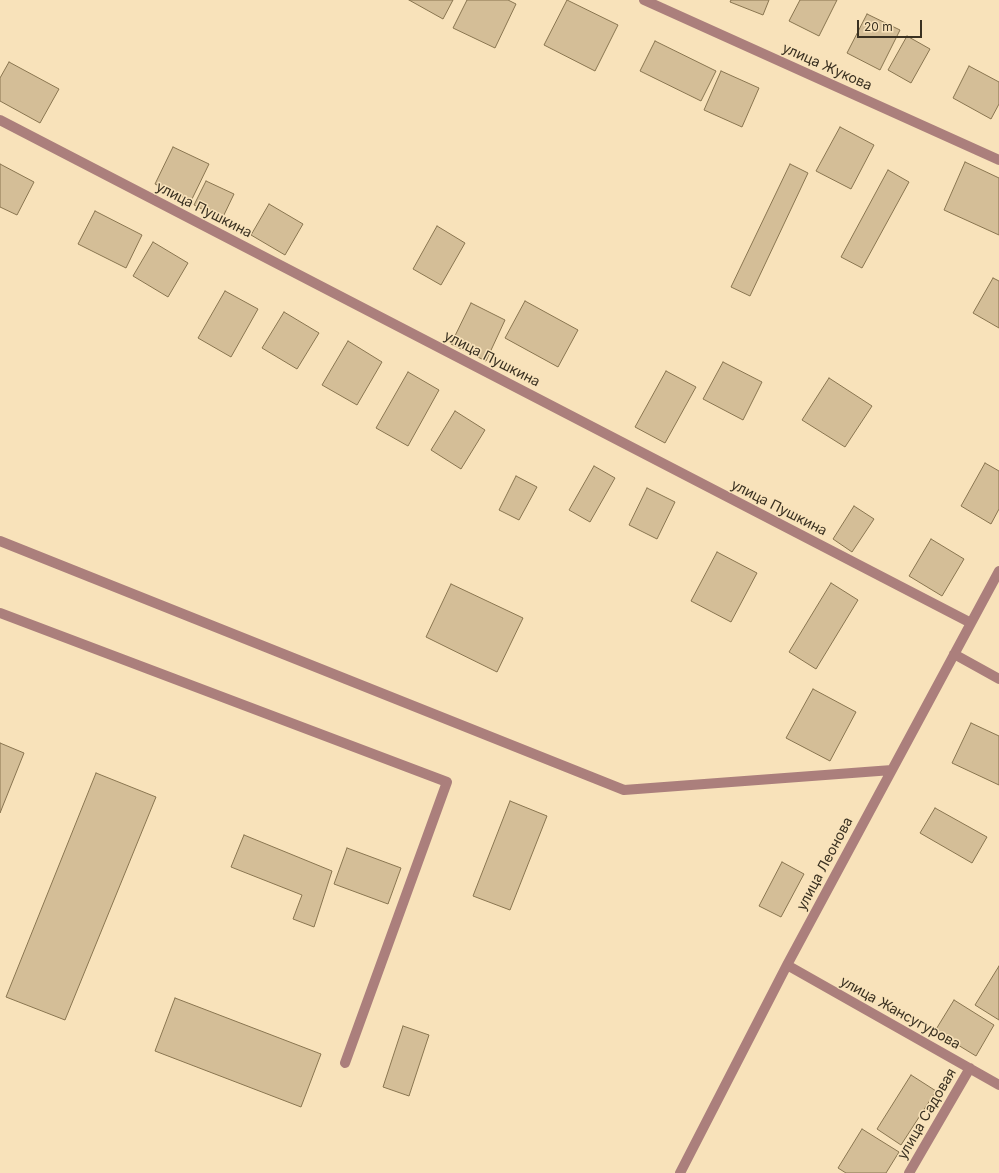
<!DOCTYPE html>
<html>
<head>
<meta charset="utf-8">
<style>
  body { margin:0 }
  #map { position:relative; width:999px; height:1173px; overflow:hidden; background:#f8e2ba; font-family:Inter,sans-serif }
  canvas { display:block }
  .scale { position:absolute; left:857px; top:20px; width:65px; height:18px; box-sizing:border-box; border:2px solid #3a3121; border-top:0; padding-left:5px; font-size:12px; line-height:14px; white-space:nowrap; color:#3a3121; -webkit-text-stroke:3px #f8e2ba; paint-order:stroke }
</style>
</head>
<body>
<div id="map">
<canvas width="999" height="1173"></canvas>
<div class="scale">20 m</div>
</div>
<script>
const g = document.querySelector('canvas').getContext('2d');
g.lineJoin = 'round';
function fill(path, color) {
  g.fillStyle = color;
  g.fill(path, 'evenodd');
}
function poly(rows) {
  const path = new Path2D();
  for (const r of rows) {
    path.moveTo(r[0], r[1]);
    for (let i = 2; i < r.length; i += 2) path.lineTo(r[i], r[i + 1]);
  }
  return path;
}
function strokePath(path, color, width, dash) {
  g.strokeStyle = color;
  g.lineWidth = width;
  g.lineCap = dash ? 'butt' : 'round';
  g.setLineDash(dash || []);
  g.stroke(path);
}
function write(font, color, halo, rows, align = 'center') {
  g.font = font + ' Inter,sans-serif';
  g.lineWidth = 3;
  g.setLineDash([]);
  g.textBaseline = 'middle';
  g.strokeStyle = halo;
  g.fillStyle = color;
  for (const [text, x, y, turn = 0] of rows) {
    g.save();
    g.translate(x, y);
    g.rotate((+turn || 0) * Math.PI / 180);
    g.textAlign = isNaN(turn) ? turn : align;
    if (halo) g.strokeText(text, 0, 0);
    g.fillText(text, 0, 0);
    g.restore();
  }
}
const building = poly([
  [409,0,453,0,443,19,409,0],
  [467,0,508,0,516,4,495,48,453,28,467,0],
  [567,0,618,25,595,71,544,45,567,0],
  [731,0,769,0,763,15,730,2,731,0],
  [800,0,837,0,819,36,789,21,800,0],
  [867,14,900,30,880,70,847,53,867,14],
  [907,36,930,49,911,83,888,70,907,36],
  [655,41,716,71,701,101,640,71,655,41],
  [9,62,59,89,40,123,0,101,0,78,9,62],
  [969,66,999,82,999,104,991,119,953,98,969,66],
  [721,71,759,88,742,127,704,110,721,71],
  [840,127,874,145,851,189,816,171,840,127],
  [173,147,209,164,191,201,155,184,173,147],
  [965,162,999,178,999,235,944,210,965,162],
  [0,164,34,182,17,215,0,207,0,164],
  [790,164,808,173,750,296,731,287,790,164],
  [888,170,909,182,862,268,841,257,888,170],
  [206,181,234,194,222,219,194,205,206,181],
  [269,204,303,224,285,255,251,235,269,204],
  [95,211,142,235,126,268,78,244,95,211],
  [437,226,465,243,441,285,413,269,437,226],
  [153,242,188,263,168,297,133,276,153,242],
  [993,278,999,281,999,328,973,313,993,278],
  [225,291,258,309,231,357,198,338,225,291],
  [525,301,578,330,558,367,505,338,525,301],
  [471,303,505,320,486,361,451,344,471,303],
  [284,312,319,333,297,369,262,348,284,312],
  [348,341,382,362,357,405,322,385,348,341],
  [723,362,762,382,743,420,703,399,723,362],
  [666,371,696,387,665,443,635,427,666,371],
  [408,372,439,390,408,446,376,428,408,372],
  [829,378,872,406,845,447,802,420,829,378],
  [455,411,485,430,461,469,431,450,455,411],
  [985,463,999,471,999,509,991,524,961,506,985,463],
  [594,466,615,478,590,522,569,510,594,466],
  [516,476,537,487,519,520,499,510,516,476],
  [647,488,675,502,657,539,629,525,647,488],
  [854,506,874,519,852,552,833,539,854,506],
  [931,539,964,559,942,596,909,576,931,539],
  [717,552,757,573,731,622,691,601,717,552],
  [831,583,858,600,816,669,789,652,831,583],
  [451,584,523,618,497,672,426,637,451,584],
  [813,689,856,712,830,761,786,738,813,689],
  [971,723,999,736,999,785,952,763,971,723],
  [0,743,24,753,0,813,0,743],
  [96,773,156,797,65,1020,6,997,96,773],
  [510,801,547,816,510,910,473,896,510,801],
  [935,808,987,837,972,863,920,833,935,808],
  [244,835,332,871,314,927,293,919,302,895,231,867,244,835],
  [347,848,401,868,388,904,334,884,347,848],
  [782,862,804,874,781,917,759,906,782,862],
  [999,966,999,1020,975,1005,999,966],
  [175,998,321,1054,301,1107,155,1051,175,998],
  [954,1000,994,1025,976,1056,935,1031,954,1000],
  [403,1026,429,1035,409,1096,383,1087,403,1026],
  [911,1075,936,1091,901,1145,877,1129,911,1075],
  [862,1129,899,1152,886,1173,846,1173,838,1168,862,1129]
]);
fill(building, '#d4be97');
strokePath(building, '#897550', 1);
strokePath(poly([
  [644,0,999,160],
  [0,120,971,623],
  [0,541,624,790,892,770],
  [0,613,447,782,345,1063],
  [954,654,999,679],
  [787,965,999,1085],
  [680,1173,787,965,999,571],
  [909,1173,970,1068]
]), '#ab7f7c', 10);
write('14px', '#3a3121', '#f8e2ba', [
  ["улица Жукова",827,67,24],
  ["улица Пушкина",204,210,27],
  ["улица Пушкина",492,359,27],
  ["улица Пушкина",779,508,27],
  ["улица Леонова",825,864,-62],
  ["улица Жансугурова",900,1013,29],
  ["улица Садовая",927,1114,-60]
]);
</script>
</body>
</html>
